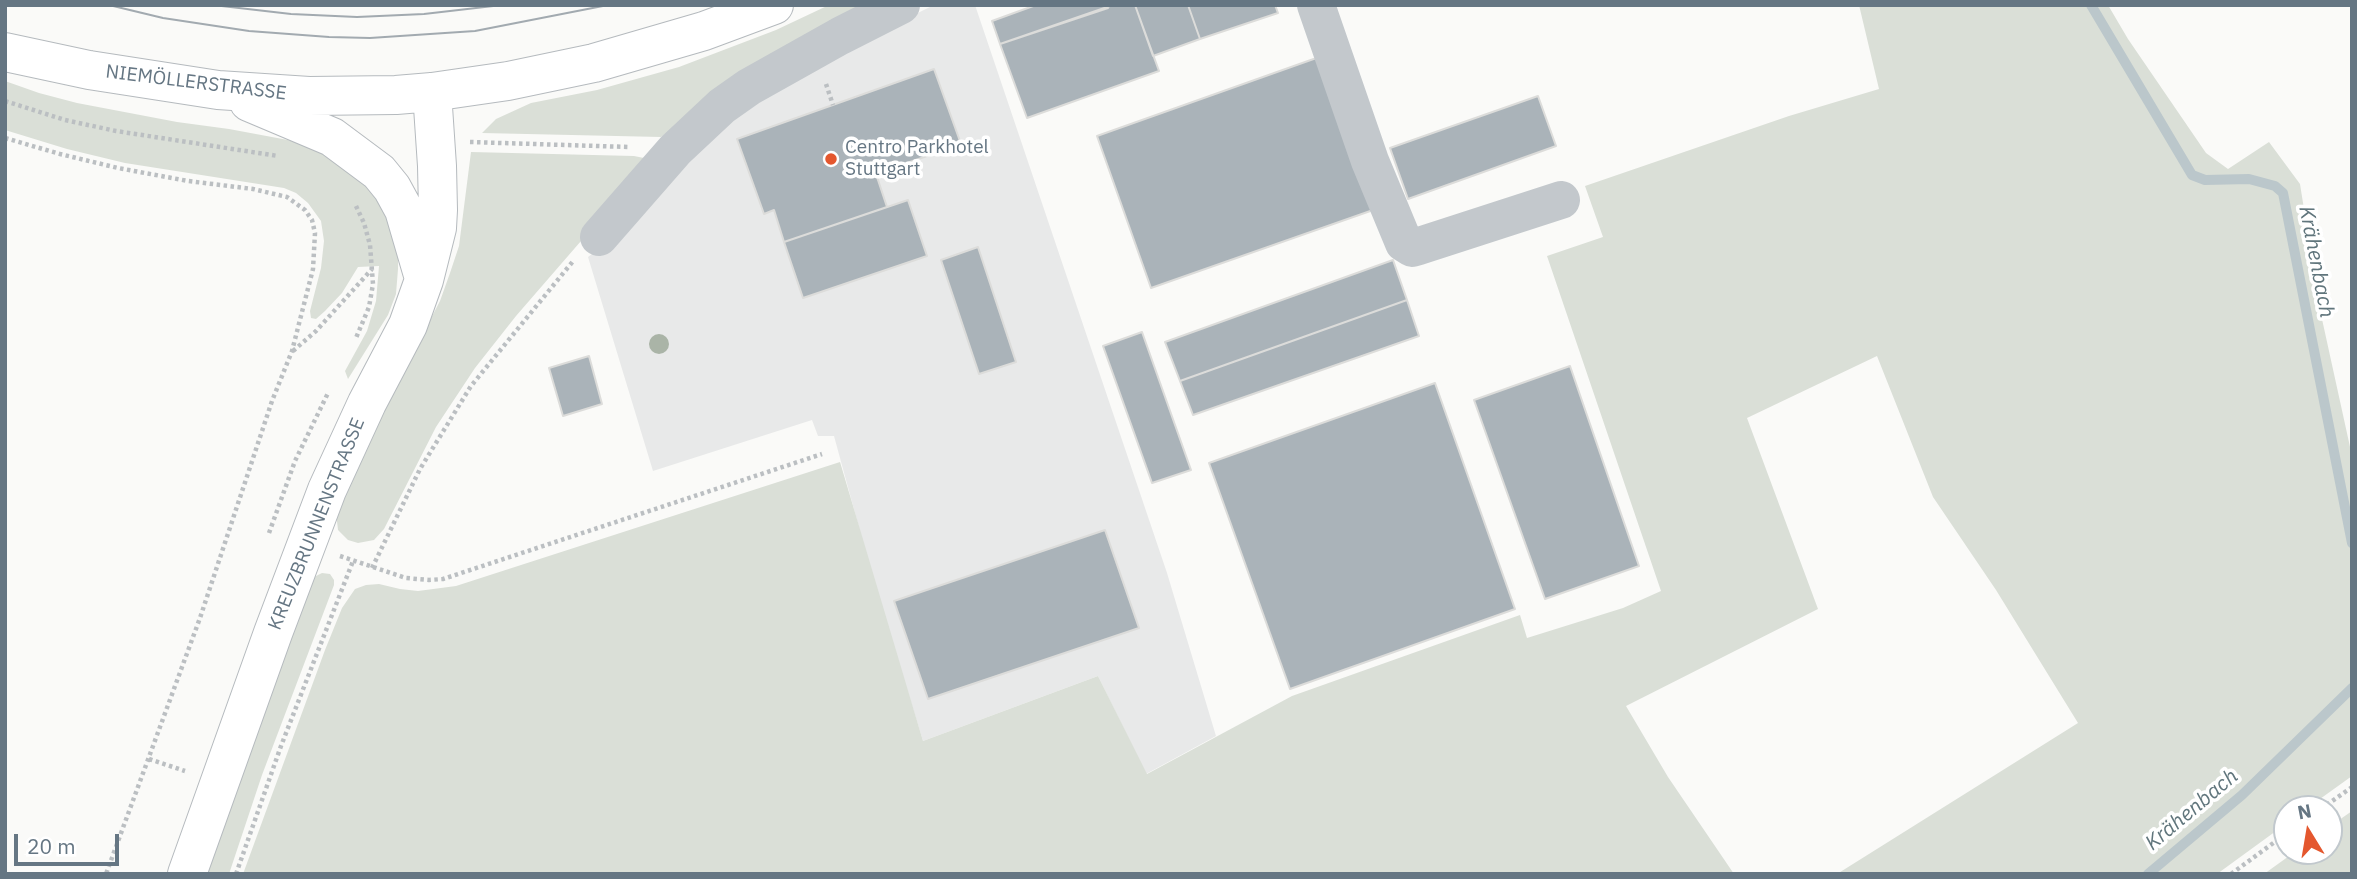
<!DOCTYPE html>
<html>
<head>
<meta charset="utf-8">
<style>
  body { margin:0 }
  #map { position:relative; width:2357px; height:879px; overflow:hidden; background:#fafaf8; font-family:"IBM Plex Sans",sans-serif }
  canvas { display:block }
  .frame { position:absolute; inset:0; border:7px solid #657683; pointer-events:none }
  .north { position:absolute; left:2273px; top:795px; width:70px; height:70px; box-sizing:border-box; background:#fff; border:2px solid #c1c8cd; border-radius:50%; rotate:349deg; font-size:19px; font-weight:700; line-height:28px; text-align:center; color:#657683 }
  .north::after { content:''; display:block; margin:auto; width:24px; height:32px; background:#e4572e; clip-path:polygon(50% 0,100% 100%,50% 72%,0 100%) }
  .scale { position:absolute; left:14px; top:834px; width:105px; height:32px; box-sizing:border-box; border:4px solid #657683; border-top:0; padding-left:9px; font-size:21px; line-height:24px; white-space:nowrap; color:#657683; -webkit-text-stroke:5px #fff; paint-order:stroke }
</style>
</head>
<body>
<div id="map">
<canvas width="2357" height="879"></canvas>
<div class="frame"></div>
<div class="north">N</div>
<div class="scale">20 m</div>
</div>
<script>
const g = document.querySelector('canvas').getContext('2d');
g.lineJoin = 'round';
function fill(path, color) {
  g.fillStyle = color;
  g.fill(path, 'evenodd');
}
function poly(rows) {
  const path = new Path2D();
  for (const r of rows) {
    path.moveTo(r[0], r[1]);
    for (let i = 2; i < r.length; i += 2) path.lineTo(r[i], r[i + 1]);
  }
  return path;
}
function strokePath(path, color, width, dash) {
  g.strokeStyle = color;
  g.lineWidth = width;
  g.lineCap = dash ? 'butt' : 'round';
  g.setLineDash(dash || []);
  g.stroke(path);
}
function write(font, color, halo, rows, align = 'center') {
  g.font = font + ' "IBM Plex Sans",sans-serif';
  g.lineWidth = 7;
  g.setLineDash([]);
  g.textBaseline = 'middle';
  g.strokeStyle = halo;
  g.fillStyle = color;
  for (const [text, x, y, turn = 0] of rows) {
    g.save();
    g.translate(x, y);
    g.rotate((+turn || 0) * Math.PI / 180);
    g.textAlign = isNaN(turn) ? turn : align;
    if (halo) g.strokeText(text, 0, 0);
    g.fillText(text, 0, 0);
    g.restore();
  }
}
fill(poly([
  [934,5,975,5,1167,573,1216,736,1146,774,1098,676,923,741,875,586,834,436,818,436,812,420,653,471,588,257,617,235,704,139,825,59]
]), '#e8e9e9');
fill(poly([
  [829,5,868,5,661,137,482,133,496,119,531,103,597,90,679,67,776,30],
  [1859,5,2108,5,2128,39,2206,153,2228,169,2269,142,2300,184,2320,310,2352,456,2352,776,2306,809,2287,809,2287,823,2217,874,1837,874,2078,723,1996,590,1933,497,1877,356,1747,418,1818,609,1626,706,1668,777,1734,874,243,874,325,650,342,608,355,589,366,585,379,584,400,589,418,591,456,586,840,462,923,741,1098,676,1147,774,1292,696,1520,615,1527,638,1623,608,1661,591,1547,256,1603,237,1585,186,1789,116,1879,89],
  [5,81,39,93,77,103,177,122,229,129,288,140,318,150,359,174,382,204,398,255,398,269,396,294,388,315,348,379,345,371,367,331,376,301,379,266,358,267,342,293,325,311,316,319,311,318,310,311,321,268,324,241,321,221,308,203,296,193,284,188,125,163,67,149,5,130],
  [471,152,634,156,644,158,646,166,516,316,475,368,436,427,384,529,374,540,358,543,348,540,338,530,336,513,387,403,440,301,450,273,459,246],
  [322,573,330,574,334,580,334,585,262,775,229,874,206,874,314,577],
  [2352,811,2352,874,2264,874,2296,851,2329,851,2329,827]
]), '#dadfd7');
strokePath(poly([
  [2091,5,2192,175,2205,180,2249,179,2275,186,2283,193,2352,543],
  [2148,874,2242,795,2352,688]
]), '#bbc7cb', 10);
const building = poly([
  [1036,5,1107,5,1108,8,1000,44,992,21,1036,5],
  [1113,5,1135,5,1159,71,1027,118,1000,44,1113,5],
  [1135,5,1188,5,1200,39,1153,56,1135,5],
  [1188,5,1275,5,1278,13,1200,39,1188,5],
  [1322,56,1376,209,1151,288,1097,136,1322,56],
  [934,69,961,144,876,174,887,207,784,242,774,210,764,214,737,139,934,69],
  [1538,96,1556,146,1408,199,1390,148,1538,96],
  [908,200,927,256,803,298,784,242,908,200],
  [978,247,1016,362,979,374,941,260,978,247],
  [1393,260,1407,300,1180,381,1165,342,1393,260],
  [1407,300,1419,336,1193,415,1180,381,1407,300],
  [1142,332,1191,470,1152,483,1103,346,1142,332],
  [589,356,602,404,563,416,549,368,589,356],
  [1570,366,1639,566,1545,599,1474,400,1570,366],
  [1435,383,1515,609,1290,689,1209,463,1435,383],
  [1105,530,1139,628,928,699,894,601,1105,530]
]);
fill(building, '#aab3b9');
strokePath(building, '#dcdcda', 2);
const major = poly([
  [5,52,89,70,218,90,309,96,396,95,432,92,508,81,594,63,704,31,774,5],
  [249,102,332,137,379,172,392,188,404,210,423,275],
  [187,874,273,633,327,490,367,403,408,325,424,280,437,228,438,210,437,166,432,92]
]);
strokePath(major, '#b5babe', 40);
strokePath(poly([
  [826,84,833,105],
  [5,101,65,120,116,131,278,156],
  [5,138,60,154,118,168,188,181,253,189,287,197,305,210,312,220,315,233,313,269,292,351,272,401,200,618,106,874],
  [470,142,629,147],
  [356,206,364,223,370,245,373,284,369,307,356,338],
  [293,351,316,331,372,269],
  [269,533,295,461,328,393],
  [340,556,406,578,429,580,443,579,822,454],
  [372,568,420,469,471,386,574,260],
  [149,759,185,771],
  [2321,809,2352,787],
  [236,874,281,746,353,561],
  [2231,874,2287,833]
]), '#bbbfc2', 4.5, [3.5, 3.5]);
strokePath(poly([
  [1316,5,1370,161,1404,243,1412,248,1419,246,1561,200],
  [599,237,675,150,722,106,749,87,840,36,901,5]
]), '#c3c8cc', 38);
strokePath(major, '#fff', 38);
strokePath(poly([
  [109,5,163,18,249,31,329,37,370,38,475,31,608,5],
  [213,5,291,14,357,17,424,14,502,5]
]), '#a2aab0', 2);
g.fillStyle = '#aab4a7';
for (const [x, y] of [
  [659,344]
]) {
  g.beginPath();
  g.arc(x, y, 10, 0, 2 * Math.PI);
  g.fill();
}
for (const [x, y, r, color] of [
  [831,159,7,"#e4572e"]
]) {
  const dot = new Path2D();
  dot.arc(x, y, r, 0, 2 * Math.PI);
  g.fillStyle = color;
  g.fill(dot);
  strokePath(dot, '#fff', 2.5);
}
write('19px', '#657683', '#fff', [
  ["NIEMÖLLERSTRASSE",196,83,7],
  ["KREUZBRUNNENSTRASSE",317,524,-68]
]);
write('19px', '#657683', '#fff', [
  ["Centro Parkhotel",845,148],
  ["Stuttgart",845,170]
], 'left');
write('italic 21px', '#60757c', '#fff', [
  ["Krähenbach",2316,262,79],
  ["Krähenbach",2192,810,-40]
]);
</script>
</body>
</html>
